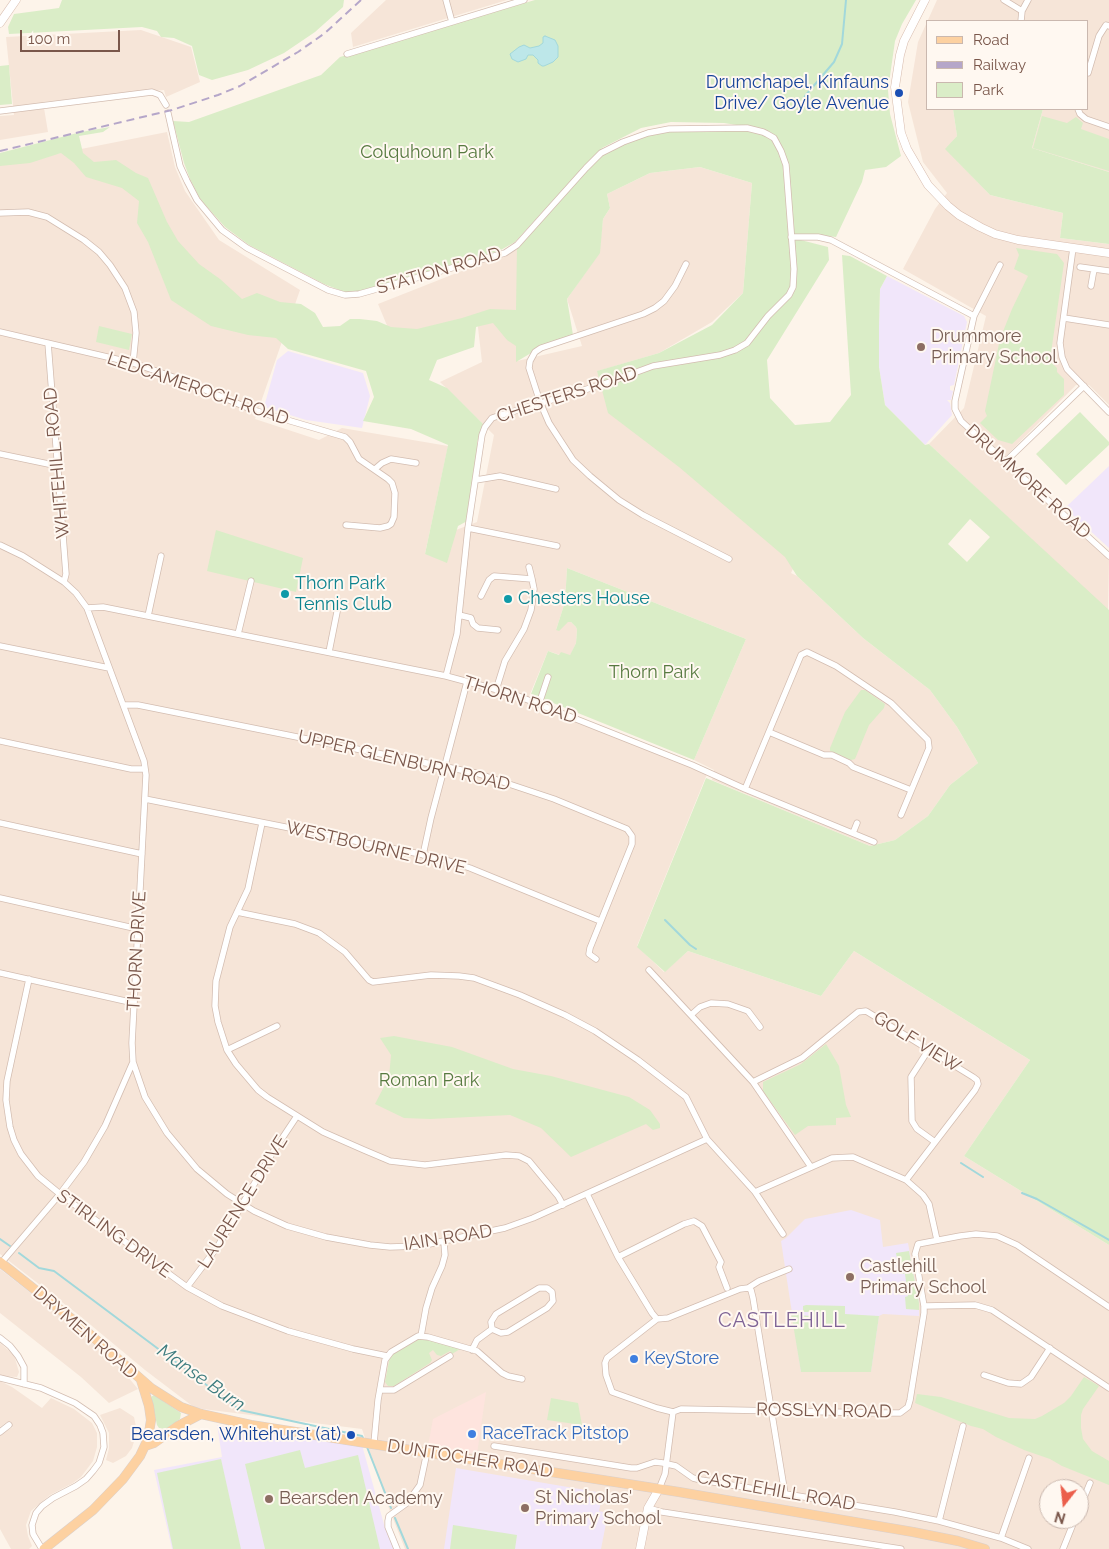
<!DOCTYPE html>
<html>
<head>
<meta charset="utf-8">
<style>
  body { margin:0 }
  #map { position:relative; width:1109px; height:1549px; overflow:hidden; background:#fdf4ea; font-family:Raleway,sans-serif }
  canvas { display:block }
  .legend { position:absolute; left:926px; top:20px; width:162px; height:90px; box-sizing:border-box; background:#fff8f1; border:1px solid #cab8af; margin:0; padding:6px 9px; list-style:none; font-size:15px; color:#7a574b }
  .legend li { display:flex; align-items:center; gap:10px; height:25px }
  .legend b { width:25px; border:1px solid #cab8af }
  .north { position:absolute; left:1039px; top:1479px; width:50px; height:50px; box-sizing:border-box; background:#fff8f1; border:1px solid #cab8af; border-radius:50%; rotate:196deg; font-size:14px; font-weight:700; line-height:20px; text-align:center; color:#7a574b }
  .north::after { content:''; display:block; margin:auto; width:18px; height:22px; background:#eb5e4b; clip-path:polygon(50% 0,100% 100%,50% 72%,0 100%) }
  .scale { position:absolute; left:20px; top:30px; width:100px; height:22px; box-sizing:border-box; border:2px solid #7a574b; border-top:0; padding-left:6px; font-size:15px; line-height:18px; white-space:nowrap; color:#7a574b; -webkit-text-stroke:4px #fff8f1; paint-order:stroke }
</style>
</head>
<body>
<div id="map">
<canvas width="1109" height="1549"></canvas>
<ul class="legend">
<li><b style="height:6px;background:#fdd1a1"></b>Road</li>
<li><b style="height:6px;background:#b5a6c9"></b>Railway</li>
<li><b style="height:14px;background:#daedc7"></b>Park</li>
</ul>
<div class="north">N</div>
<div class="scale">100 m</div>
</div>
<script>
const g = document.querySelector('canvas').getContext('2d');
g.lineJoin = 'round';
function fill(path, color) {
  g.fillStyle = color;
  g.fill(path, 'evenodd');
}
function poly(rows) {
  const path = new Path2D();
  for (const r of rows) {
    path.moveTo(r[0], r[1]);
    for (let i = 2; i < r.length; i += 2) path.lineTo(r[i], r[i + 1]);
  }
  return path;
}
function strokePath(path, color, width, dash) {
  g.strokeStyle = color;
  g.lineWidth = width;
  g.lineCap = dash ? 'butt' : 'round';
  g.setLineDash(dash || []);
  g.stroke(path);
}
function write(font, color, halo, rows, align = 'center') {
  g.font = font + ' Raleway,sans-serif';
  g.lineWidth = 4;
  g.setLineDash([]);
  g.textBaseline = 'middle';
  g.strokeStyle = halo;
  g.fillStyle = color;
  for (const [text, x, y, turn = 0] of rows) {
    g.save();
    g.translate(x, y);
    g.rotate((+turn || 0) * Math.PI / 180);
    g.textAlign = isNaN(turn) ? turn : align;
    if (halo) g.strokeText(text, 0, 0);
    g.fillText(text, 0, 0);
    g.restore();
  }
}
fill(poly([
  [386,0,507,0,353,47,351,33],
  [937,0,1109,0,1109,172,1032,148,1043,109,1088,109,1088,21,928,21,928,109,953,109,957,136,946,149,990,195,1063,213,1060,238,1109,244,1109,405,1089,385,1076,385,1001,461,1109,560,1108,611,929,444,964,408,986,316,903,269,935,209,947,193,923,162,908,102,918,42],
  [141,30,191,47,200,82,166,97,164,90,43,102,48,132,0,140,0,116,14,115,6,37],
  [167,132,175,167,185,191,219,240,300,290,255,419,319,440,342,428,448,446,425,554,456,530,477,522,494,435,440,382,482,362,477,319,391,335,378,304,525,246,517,361,582,346,567,299,599,253,603,219,610,208,607,194,650,173,700,167,752,183,743,293,712,322,659,353,598,371,802,550,791,573,797,576,863,638,930,690,957,727,978,763,950,785,928,816,895,840,870,846,712,780,714,770,694,760,746,639,567,568,565,602,556,630,568,621,571,622,576,627,577,630,576,643,570,656,560,655,548,651,528,699,707,774,637,946,664,972,688,951,821,996,854,951,1030,1060,964,1156,1109,1245,1109,1549,405,1549,388,1506,362,1429,195,1408,145,1370,80,1316,0,1254,0,165],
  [1049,1489,1079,1489,1079,1519,1049,1519],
  [0,1269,59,1315,118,1365,138,1389,109,1403,81,1377,0,1313],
  [0,1343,14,1355,19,1372,17,1377,0,1376],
  [0,1381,12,1387,42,1408,51,1398,74,1409,92,1423,97,1433,97,1447,93,1461,81,1477,73,1483,50,1495,31,1511,26,1525,28,1536,32,1546,29,1549,11,1549,0,1529,0,1435,13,1427,7,1422,0,1427],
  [120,1408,134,1417,137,1432,132,1448,126,1456,113,1463,106,1460,109,1448,109,1433,100,1415]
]), '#f6e5d8');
fill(poly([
  [486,1392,477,1454,428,1446,433,1419]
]), '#fee4de');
fill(poly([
  [887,276,964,316,967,322,954,385,950,386,950,390,953,391,951,400,947,400,950,403,952,415,925,445,885,405,879,367,879,327,880,289],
  [288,351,363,373,370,396,362,428,306,420,264,407,277,360],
  [1109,466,1109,548,1065,508],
  [851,1210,880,1220,883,1247,908,1243,919,1303,919,1316,883,1314,879,1316,871,1372,801,1372,781,1241,786,1238,805,1219],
  [217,1425,362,1445,385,1528,394,1549,172,1549,154,1470,222,1457],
  [456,1468,603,1493,599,1511,608,1513,601,1549,444,1549]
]), '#f1e6fa');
fill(poly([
  [62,0,344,0,343,7,315,32,284,53,248,70,212,80,199,75,192,46,174,38,161,37,157,31,142,27,9,34,8,27,14,14,59,8],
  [535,0,916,0,902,24,895,41,888,90,890,114,901,156,886,167,865,170,862,182,836,237,811,234,793,235,793,238,828,247,829,260,767,360,770,398,795,425,830,422,851,395,842,255,850,256,887,276,880,289,879,327,879,367,885,405,925,445,929,444,1109,610,1109,1245,964,1156,1030,1060,854,951,821,996,688,951,665,972,637,947,706,778,870,846,895,840,928,816,950,785,978,763,957,727,930,690,863,638,797,576,785,557,679,467,608,413,597,371,659,353,712,325,743,293,752,183,700,167,650,173,607,194,610,208,603,219,600,253,567,299,573,335,536,350,516,362,516,346,507,340,493,323,476,327,474,347,437,360,429,380,447,388,484,425,477,442,477,471,469,520,458,526,447,563,425,554,448,445,411,429,363,421,374,397,366,371,288,349,276,338,248,335,211,326,171,300,148,242,137,223,139,201,122,188,86,177,74,163,61,153,30,163,0,166,0,153,81,132,110,127,103,132,79,136,83,153,94,162,116,160,136,173,148,178,167,222,178,241,199,264,220,279,242,299,257,293,280,302,301,304,315,313,323,327,340,326,350,319,360,319,377,321,391,327,417,329,462,318,490,309,516,310,517,245,547,207,515,242,499,251,459,264,410,276,363,291,347,293,324,284,249,245,225,227,200,199,190,179,184,163,173,121,189,122,321,75,340,57],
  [671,122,724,123,762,129,757,132,747,131,669,129,600,149,641,128],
  [970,519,990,537,967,562,948,544],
  [9,65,12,104,0,105,0,66],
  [953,109,1043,109,1032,148,1109,172,1109,244,1060,238,1063,213,990,195,945,149,957,136],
  [1042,116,1067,123,1076,117,1083,123,1081,129,1109,139,1109,171,1033,148],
  [1016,248,1057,254,1064,263,1051,353,1051,362,1057,368,1057,372,1064,379,1064,395,1012,444,998,440,980,423,987,416,985,411,1000,339,1012,309,1028,276,1014,269,1019,255],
  [99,326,132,334,129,350,96,342],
  [1080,412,1109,442,1109,445,1066,485,1036,454],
  [216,530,303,558,296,592,207,571],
  [567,568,746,639,694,760,531,694,548,651,559,655,561,652,570,655,576,643,577,630,576,627,571,622,568,622,559,631,556,630,565,602],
  [861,690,865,690,885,704,884,708,869,725,855,759,851,760,830,751,830,748,845,712],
  [394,1036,452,1047,513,1069,551,1076,629,1097,650,1110,660,1124,660,1128,653,1130,646,1124,571,1157,541,1128,510,1115,430,1119,404,1118,375,1104,389,1077,391,1055,380,1038],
  [826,1044,839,1066,846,1105,851,1117,836,1118,836,1125,808,1126,795,1135,763,1091,763,1082,801,1064],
  [909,1251,919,1303,919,1310,906,1309,905,1297,908,1296,905,1274,900,1273,896,1253],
  [806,1305,845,1306,845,1314,879,1316,871,1372,801,1372,791,1312,799,1312,799,1315,811,1316,811,1312,803,1312,803,1306],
  [421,1338,460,1349,452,1354,450,1351,441,1356,437,1355,433,1350,429,1353,432,1360,430,1363,394,1386,388,1386,385,1382,390,1356],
  [1084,1377,1099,1386,1083,1409,1081,1415,1081,1428,1083,1439,1092,1451,1109,1461,1109,1485,1062,1466,1050,1459,1024,1450,996,1437,983,1429,971,1426,915,1403,917,1394,941,1397,1009,1418,1035,1419,1042,1416,1064,1403,1071,1396],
  [154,1395,181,1413,180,1419,166,1429,159,1428,157,1425,151,1397],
  [551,1398,578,1403,582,1425,547,1420],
  [300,1450,305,1468,358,1455,380,1549,265,1549,245,1464],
  [221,1459,241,1549,173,1549,157,1473],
  [453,1525,517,1535,515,1549,450,1549]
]), '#daedc7');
const water = poly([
  [545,36,555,40,558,46,558,57,553,62,544,66,542,66,538,63,538,60,533,55,528,55,526,59,518,62,512,59,510,54,519,47,524,45,530,48,539,46,543,43,543,37,545,36]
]);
fill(water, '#bde7e9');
strokePath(water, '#a2d8db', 1);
strokePath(poly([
  [799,111,805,96,834,62,842,44,846,0],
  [665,920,690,945,696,949],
  [961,1163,983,1177],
  [1022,1193,1037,1199,1109,1240],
  [0,1239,10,1246],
  [19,1253,39,1268,54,1271,240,1410,362,1436,364,1440],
  [367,1447,391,1508],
  [395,1518,408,1549]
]), '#a2d8db', 2);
const street = poly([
  [446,0,452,22],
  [1004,0,1022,11],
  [1021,21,1022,11,1028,0],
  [347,54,524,0],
  [1088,73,1099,36,1106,25,1109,26],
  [1078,109,1080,114,1086,119,1109,127],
  [0,111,152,92,160,95,166,105],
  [168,113,180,166,187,181,197,200,222,230,247,248,328,290,345,295,359,294,505,253,517,245,586,168,601,153,623,142,648,133,669,129,747,128,763,132,767,134,774,138,781,151,786,165,794,269,793,287,789,295,768,316,747,343,735,350,720,355,653,366,604,384,498,416,492,418,485,427,482,435,468,528,457,634,446,676],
  [0,213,28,212,47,217,84,240,99,252,110,265,125,288,134,312,136,333,133,363],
  [791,237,818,237,831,240,974,316],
  [1073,248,1060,343,1062,357,1067,369,1109,412],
  [686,264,675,286,664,301,655,308,643,314,541,348,535,352,530,361,529,368,540,402,549,423,573,460,590,476,619,500,643,515,729,559],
  [1000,265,974,316,955,401,955,409,961,421,1109,556],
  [1080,267,1109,271],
  [1091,286,1094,269],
  [1064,318,1109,325],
  [0,332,133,363,179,379,253,410,345,437,350,442,359,459,388,479,392,483,395,493,394,517,391,524,388,526,380,528,346,525],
  [48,343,66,574,64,582],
  [0,454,58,466],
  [1006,461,1084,386],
  [375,469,382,463,391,459,416,463],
  [476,480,500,476,556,489],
  [468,528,557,546],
  [0,545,23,556,64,582,76,593,87,608,103,607,381,663,446,676,513,694,692,765,745,789,874,842],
  [529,567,532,579],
  [481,596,489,580,494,576,532,579,534,589,531,610,524,629,505,661,496,690],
  [459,615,471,618,473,624,478,628,498,630],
  [148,616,161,556],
  [238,634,251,581],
  [0,646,109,668],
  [329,652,339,602],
  [539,704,548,677],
  [124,705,138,705,476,773,554,799,627,829,632,836,632,844,590,948,589,954,596,959],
  [769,732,824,755,832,755,849,763,853,767,911,790],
  [0,741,131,769,145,769],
  [745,789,801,655,807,652,836,666,891,703,928,740,929,748,901,815],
  [145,799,440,858,470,868,600,921],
  [0,823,142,854],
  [262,823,248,889,230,927,216,981,215,1006,218,1022,227,1050,236,1064,258,1090,267,1097,323,1132,364,1150,390,1161,425,1165,506,1155,519,1156,529,1161,558,1196,563,1205],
  [853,833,857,823],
  [423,855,431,818,467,682],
  [0,898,138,929],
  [237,912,295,924,319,933,345,952,369,980,373,982,431,975,459,976,474,978,520,995,565,1015,595,1031,638,1060,686,1097,707,1139,755,1192,783,1234],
  [649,970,753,1082,811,1167],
  [0,973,134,1003],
  [29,979,7,1081,6,1100,10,1127,14,1140,21,1154,38,1176,60,1194,187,1287,222,1306,288,1331,353,1349,387,1356],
  [691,1015,700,1007,711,1003,728,1004,748,1011,760,1027],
  [929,1049,911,1077,912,1121,917,1129,935,1142],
  [227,1050,277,1026],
  [133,1062,145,1097,167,1133,197,1169,227,1194,254,1211,287,1226,326,1237,370,1245,390,1247,420,1246,505,1228,533,1218,707,1139],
  [753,1082,802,1058,858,1012,866,1011,973,1077,977,1080,978,1084,975,1090,906,1180],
  [755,1192,832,1158,853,1157,906,1180,923,1195,929,1204,937,1240],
  [587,1194,618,1257,652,1313,657,1319],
  [618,1257,684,1224,694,1221,702,1226,721,1262,719,1267,727,1288],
  [1,1263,60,1194,84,1162,105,1126,133,1062,132,1043,146,775,144,761,87,608],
  [187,1287,218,1246,271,1155,297,1116],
  [748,1288,751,1290,753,1298,785,1494],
  [748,1288,759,1281,789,1269],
  [924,1306,975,1305,992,1310,1109,1388],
  [657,1319,607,1358,605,1363,606,1375,612,1392,657,1408,673,1412,681,1409,881,1413,900,1413,908,1407,910,1400,924,1313,924,1306,915,1254,918,1244,960,1236,976,1234,997,1236,1017,1245,1109,1307],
  [657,1319,668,1318,740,1289,748,1288],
  [421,1336,426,1308,432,1288,442,1266,445,1255,444,1242],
  [0,1338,10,1346,18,1356,24,1367,24,1384],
  [472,1350,477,1340,492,1329,491,1322,496,1314,539,1288,547,1288,552,1292,553,1301,547,1308,508,1332,501,1333,492,1329],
  [984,1375,1008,1383,1021,1384,1031,1377,1050,1348],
  [0,1378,41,1388,75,1403,94,1416,100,1425,103,1433,104,1447,99,1463,93,1471,86,1479,76,1486,53,1498,42,1506,36,1513,32,1525,33,1534,42,1549],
  [380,1390,394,1390,450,1356],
  [0,1432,9,1425],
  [374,1443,378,1400,385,1360,391,1352,418,1336,428,1337,477,1351,502,1373,508,1376,522,1379],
  [494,1446,631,1468,637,1468,655,1462,663,1463,676,1466,693,1478,701,1480,895,1512,939,1521,1001,1538,1028,1549],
  [659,1489,665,1474,673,1412],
  [648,1508,662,1512,901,1549],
  [1079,1510,1090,1483],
  [939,1521,963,1426],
  [1001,1538,1029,1458],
  [397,1549,388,1527,388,1521,389,1516,407,1503,420,1485,427,1452],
  [1063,1549,1075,1519]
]);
const secondary = poly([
  [925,0,904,41,900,55,895,87,901,133,907,149,928,185,948,206,959,215,980,227,995,234,1018,240,1109,253],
  [0,23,16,0],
  [640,1549,648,1508,659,1489]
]);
const primary = poly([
  [0,1262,77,1323,151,1388,181,1407,201,1414,251,1425,679,1492,913,1532,958,1541,985,1549],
  [145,1446,154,1443,178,1426,201,1414],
  [44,1549,93,1510,123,1479,140,1456,148,1439,151,1420,149,1406,141,1380]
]);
strokePath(street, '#d3bdb1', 7);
strokePath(secondary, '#d7bcae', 9);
strokePath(primary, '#dad0cd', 10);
strokePath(street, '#fff', 5.5);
strokePath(secondary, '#fff', 8);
strokePath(primary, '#fdd1a1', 9);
strokePath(poly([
  [0,151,172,110,218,95,240,86,298,52,325,33,361,0]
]), '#b5a6c9', 2, [8, 5]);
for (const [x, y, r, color] of [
  [899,93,5,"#1a4fb4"],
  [921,347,5,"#8d6e63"],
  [285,594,5,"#0f9aa8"],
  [508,599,5,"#0f9aa8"],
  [850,1277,5,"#8d6e63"],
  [634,1359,5,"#3f7fe0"],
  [472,1434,5,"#3f7fe0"],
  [351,1435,5,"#1a4fb4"],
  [269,1499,5,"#8d6e63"],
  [525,1508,5,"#8d6e63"]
]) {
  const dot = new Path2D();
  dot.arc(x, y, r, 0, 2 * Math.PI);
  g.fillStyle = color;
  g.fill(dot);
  strokePath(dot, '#fff8f1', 2);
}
write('18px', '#164399', '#fff8f1', [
  ["Drumchapel, Kinfauns",889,83],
  ["Drive/ Goyle Avenue",889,104],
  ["Bearsden, Whitehurst (at)",341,1435]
], 'right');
write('18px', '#577a40', '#fff8f1', [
  ["Colquhoun Park",427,153],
  ["Thorn Park",654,673],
  ["Roman Park",429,1081]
]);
write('18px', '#7a574b', '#fff8f1', [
  ["STATION ROAD",439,271,-16],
  ["LEDCAMEROCH ROAD",198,389,19],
  ["CHESTERS ROAD",567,395,-18],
  ["WHITEHILL ROAD",57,463,-95],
  ["DRUMMORE ROAD",1028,482,42],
  ["THORN ROAD",520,700,18],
  ["UPPER GLENBURN ROAD",404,761,13],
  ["WESTBOURNE DRIVE",376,848,13],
  ["THORN DRIVE",137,951,-87],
  ["GOLF VIEW",917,1042,32],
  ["LAURENCE DRIVE",243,1202,-58],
  ["STIRLING DRIVE",114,1234,36],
  ["IAIN ROAD",448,1238,-9],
  ["DRYMEN ROAD",85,1333,41],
  ["ROSSLYN ROAD",824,1411,1],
  ["DUNTOCHER ROAD",470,1459,9],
  ["CASTLEHILL ROAD",776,1491,10]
]);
write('18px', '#785e54', '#fff8f1', [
  ["Drummore",931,337],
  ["Primary School",931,358],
  ["Castlehill",860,1267],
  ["Primary School",860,1288],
  ["St Nicholas'",535,1498],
  ["Primary School",535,1519],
  ["Bearsden Academy",279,1499]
], 'left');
write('18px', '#0d838f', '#fff8f1', [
  ["Thorn Park",295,584],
  ["Tennis Club",295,605],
  ["Chesters House",518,599]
], 'left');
write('18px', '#366cbe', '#fff8f1', [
  ["KeyStore",644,1359],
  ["RaceTrack Pitstop",482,1434]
], 'left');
write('italic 19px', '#3d7c7f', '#fff8f1', [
  ["Manse Burn",201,1378,35]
]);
g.letterSpacing = '1px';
write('20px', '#7f6496', '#fff8f1', [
  ["CASTLEHILL",782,1321]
]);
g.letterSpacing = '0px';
</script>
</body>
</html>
